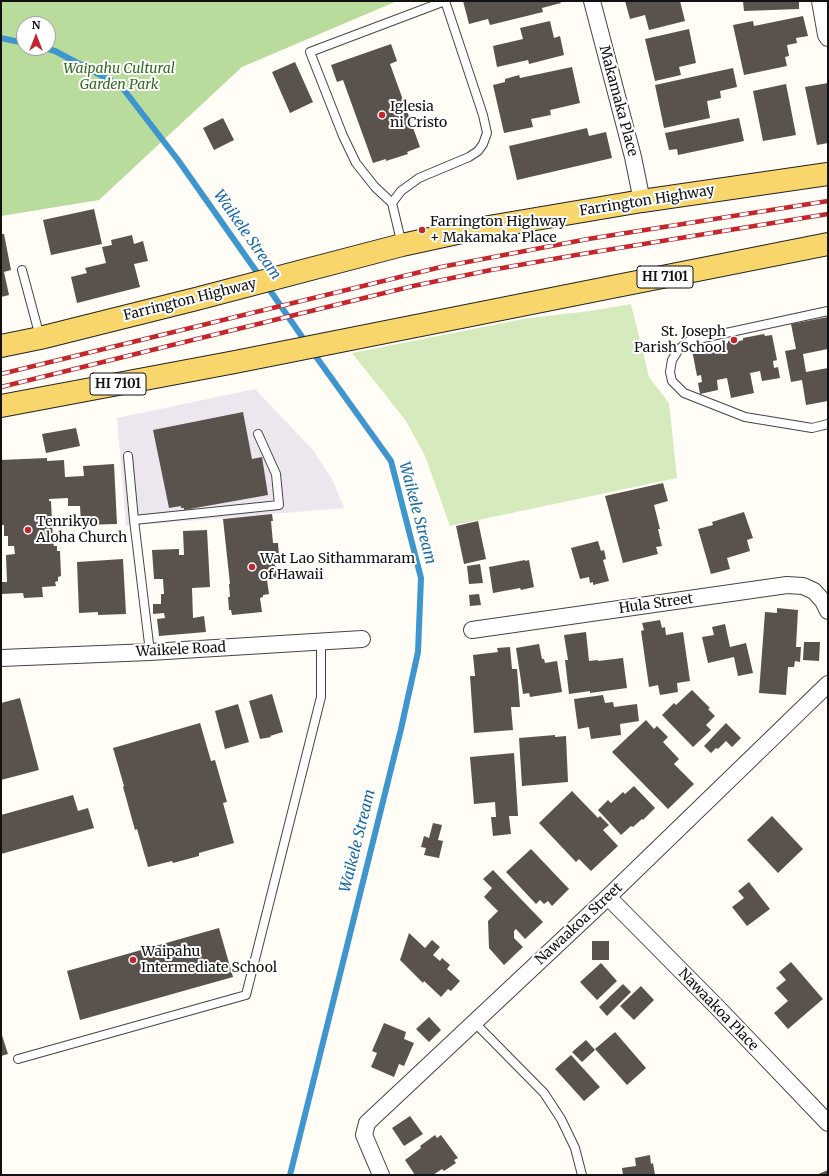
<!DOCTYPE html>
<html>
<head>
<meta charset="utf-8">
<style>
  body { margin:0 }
  #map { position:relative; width:829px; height:1176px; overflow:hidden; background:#fffdf5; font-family:Merriweather,serif }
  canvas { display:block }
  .frame { position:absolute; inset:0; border:2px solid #111; pointer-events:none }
  .north { position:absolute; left:16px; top:16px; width:40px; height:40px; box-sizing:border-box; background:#fff; border:1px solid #a0a0a0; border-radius:50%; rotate:0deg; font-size:11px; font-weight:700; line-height:16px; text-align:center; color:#111 }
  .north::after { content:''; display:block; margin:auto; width:14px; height:18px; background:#c4262e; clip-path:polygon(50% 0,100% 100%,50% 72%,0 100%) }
</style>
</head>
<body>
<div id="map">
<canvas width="829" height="1176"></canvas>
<div class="frame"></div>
<div class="north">N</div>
</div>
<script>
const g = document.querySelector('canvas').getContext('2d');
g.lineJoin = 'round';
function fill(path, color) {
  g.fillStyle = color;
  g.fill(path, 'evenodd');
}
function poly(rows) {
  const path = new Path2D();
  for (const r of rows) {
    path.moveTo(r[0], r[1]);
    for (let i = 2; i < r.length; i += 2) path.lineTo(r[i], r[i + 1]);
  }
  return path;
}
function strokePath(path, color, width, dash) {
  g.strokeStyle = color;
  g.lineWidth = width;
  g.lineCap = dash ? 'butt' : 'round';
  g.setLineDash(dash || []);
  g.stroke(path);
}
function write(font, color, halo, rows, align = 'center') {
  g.font = font + ' Merriweather,serif';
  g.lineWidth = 4;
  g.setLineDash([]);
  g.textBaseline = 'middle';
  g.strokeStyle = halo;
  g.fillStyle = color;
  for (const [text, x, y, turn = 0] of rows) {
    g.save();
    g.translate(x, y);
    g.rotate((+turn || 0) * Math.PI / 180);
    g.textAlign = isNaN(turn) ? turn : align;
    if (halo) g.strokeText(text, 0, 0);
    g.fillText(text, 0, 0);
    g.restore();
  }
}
fill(poly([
  [255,389,313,450,333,481,344,508,126,526,117,418]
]), '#eee6ef');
fill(poly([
  [631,304,649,377,669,403,677,478,450,526,425,456,406,421,352,353,529,318,590,311]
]), '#d5ebbd');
fill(poly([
  [1,1,397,1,242,67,99,200,1,216],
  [24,24,48,24,48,48,24,48]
]), '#b9dc9c');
strokePath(poly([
  [1,38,24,43],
  [44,48,55,51,121,86,178,160,261,278],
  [267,286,307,344],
  [290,1175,401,729,418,652,421,578,391,461,312,351]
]), '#3f96cf', 6);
fill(poly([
  [463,1,560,1,561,3,542,8,543,12,490,25,488,19,469,24],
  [625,1,680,1,685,21,649,30,645,15,630,19],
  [743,1,799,1,799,9,744,11],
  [803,16,808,36,796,38,797,43,787,45,789,56,785,57,787,66,744,75,733,25,753,21,754,26],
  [550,21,554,38,560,36,564,55,529,64,528,60,497,67,493,46,523,39,520,28],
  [689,29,696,63,679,67,681,75,655,81,645,39],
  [391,44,397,61,390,64,420,147,407,152,408,154,386,161,386,159,373,163,343,80,337,82,331,65],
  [295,62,313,102,290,113,272,72],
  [572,67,580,103,550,110,551,115,531,119,533,127,504,133,493,85,505,82,505,79,519,75,520,78],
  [733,68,737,87,720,91,721,98,707,101,710,118,664,128,655,85],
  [828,83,828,143,817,145,805,87],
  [786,84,796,135,763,141,753,91],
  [223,118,234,140,214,150,203,128],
  [739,118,744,141,678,155,677,149,669,150,665,133],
  [587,128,589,136,606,132,612,158,517,180,509,146],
  [94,209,102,244,51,255,43,220],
  [1,234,4,234,11,270,4,272,9,295,1,297],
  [132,235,134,244,143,241,148,261,134,264,140,287,77,303,71,277,87,273,85,268,106,263,102,247,112,245,111,240],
  [828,317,828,349,803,354,806,372,828,368,828,401,806,405,802,380,791,382,785,351,796,349,791,324],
  [764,334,765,336,772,335,777,360,773,361,774,368,778,367,780,378,762,381,760,371,750,373,754,393,731,398,727,378,717,380,718,390,700,394,698,383,702,382,701,375,697,376,692,350,700,349,699,347,721,343,721,345,728,343,728,341,735,340,736,342,743,340,743,338],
  [243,412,252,459,262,457,268,495,184,510,184,508,181,508,181,506,169,508,153,430],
  [76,428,80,446,46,453,42,434],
  [47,458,47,461,64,460,65,477,84,476,83,466,114,464,117,524,81,525,80,506,68,506,68,498,49,499,49,501,51,501,53,542,54,546,57,546,57,551,60,551,61,576,58,577,58,581,55,582,56,586,42,587,43,597,24,598,23,593,1,594,1,582,7,582,6,555,15,554,14,546,8,546,8,536,4,536,4,525,1,525,1,460],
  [663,483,668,501,654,505,660,529,658,529,662,546,656,547,658,554,623,563,605,496],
  [744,512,753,538,747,540,750,551,727,558,730,569,711,574,698,529,713,525,712,522],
  [272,514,273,521,271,521,273,543,278,543,279,556,274,557,277,578,273,578,273,580,267,580,269,594,263,595,263,597,260,598,262,612,232,615,231,610,229,610,228,597,230,597,229,584,230,584,223,519],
  [478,521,486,559,464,564,456,526],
  [207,530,210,587,192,588,193,618,204,616,206,632,159,636,157,619,165,618,164,613,153,614,153,604,161,604,161,594,164,594,163,579,154,579,152,550,179,549,179,555,184,555,183,531],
  [598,541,601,551,604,550,606,559,603,560,609,581,593,585,593,582,590,583,589,577,580,579,571,548],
  [123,559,126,614,98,615,98,612,79,613,77,562],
  [525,560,525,561,529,560,534,587,521,590,520,588,493,593,489,567],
  [480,564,483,583,469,584,467,566],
  [479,594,481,605,470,606,469,595],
  [777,608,798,610,796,647,801,647,800,662,795,661,794,667,788,667,786,695,759,693,765,612,777,613],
  [660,620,662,628,665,627,666,635,683,632,690,681,677,683,678,692,660,695,658,685,649,687,641,631,644,630,642,623],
  [725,624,730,647,746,643,753,673,738,676,734,657,708,663,702,637,714,635,712,627],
  [586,632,589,661,598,660,598,661,623,658,627,688,590,693,590,691,569,694,565,660,568,660,564,635],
  [804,642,820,642,819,661,803,660],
  [539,644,542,659,544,659,545,663,557,661,562,692,530,697,529,693,523,694,516,648],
  [510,647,512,669,517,669,520,707,511,707,513,730,474,733,470,676,475,676,473,655,498,652,497,648],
  [692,690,710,708,708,709,715,716,706,725,711,730,693,747,662,715,674,703,676,705],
  [272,694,283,732,270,736,271,737,260,739,249,701],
  [603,695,605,703,613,702,614,707,637,704,639,721,620,724,621,735,591,739,589,727,578,729,574,699],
  [20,698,39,770,1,780,1,703],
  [238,704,249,742,225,749,215,711],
  [646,720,654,729,657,726,668,737,663,742,679,759,674,764,694,784,668,809,612,752],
  [200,723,211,761,215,760,227,802,223,803,234,843,199,853,199,856,173,863,172,861,148,867,137,829,135,830,123,787,124,786,113,748],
  [726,723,741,738,732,747,726,741,718,749,716,748,711,753,704,746],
  [555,735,555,737,566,736,568,782,522,786,519,738],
  [514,753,518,816,509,816,511,834,493,836,491,817,496,817,495,802,474,804,470,757],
  [634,786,655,808,643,820,642,819,633,827,631,826,621,835,598,810,608,800,611,803,623,792,625,794],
  [572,791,598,818,600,816,609,825,603,830,618,846,591,871,579,859,576,862,539,823],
  [73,795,78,811,88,808,94,828,1,854,1,815],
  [772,816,803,849,778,873,747,840],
  [433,823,442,825,438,840,443,841,439,858,424,855,426,848,421,847,424,836,429,838],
  [531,849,569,889,552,906,548,901,544,904,540,900,536,904,506,872],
  [493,870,543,922,525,939,516,929,514,931,514,938,523,947,504,965,489,948,488,921,498,911,484,897,492,888,483,879],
  [749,882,770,909,747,926,732,907,744,898,738,891],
  [219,928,233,977,80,1020,67,971],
  [409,933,425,948,432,940,440,947,433,955,440,961,442,958,450,965,447,969,460,981,451,991,448,989,441,997,424,981,423,983,400,960],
  [592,941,609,941,609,960,592,960],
  [791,962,823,999,788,1029,774,1013,788,1001,776,988,786,980,779,972],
  [601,963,617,981,597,1000,580,982],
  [623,984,631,992,607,1016,599,1007],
  [641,986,654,1000,634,1020,620,1006],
  [429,1017,441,1030,429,1042,416,1029],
  [384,1023,406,1032,404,1039,414,1043,404,1066,399,1064,394,1077,371,1067,377,1053,372,1051],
  [1,1032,8,1054,1,1056],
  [615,1032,646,1068,627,1085,595,1049],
  [586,1040,595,1050,582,1062,572,1052],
  [571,1055,600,1087,584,1101,555,1069],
  [410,1116,423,1134,404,1146,392,1128],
  [435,1135,437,1138,441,1135,458,1158,454,1160,456,1163,444,1171,442,1169,433,1175,415,1175,405,1160,421,1148,420,1146],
  [650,1155,651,1164,653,1163,655,1175,623,1175,622,1168,636,1166,635,1158],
  [828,1170,828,1175,816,1175]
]), '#5a524d');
const lane = poly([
  [445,1,483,115,487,133,483,144,478,151,469,157,419,178,401,191,392,203,375,187,356,163,343,136,310,52,445,1],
  [392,203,402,245],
  [22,270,40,337],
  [828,311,689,341,679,349,672,360,670,372,672,381,684,393,745,417,812,428,828,424],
  [128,456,134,520,150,652],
  [134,520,279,505,276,474,258,434],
  [474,1022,544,1093,561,1119,575,1148,582,1175],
  [18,1059,246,995,321,697,321,642]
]);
const street = poly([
  [592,1,633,157,642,201],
  [820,1,826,35,828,38],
  [472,630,787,585,803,586,814,591,823,601,828,611],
  [1,658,150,652,362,639],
  [608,897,718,1008,828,1123],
  [381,1175,364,1135,367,1123,608,897,828,684]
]);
const primary = poly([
  [1,346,40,338,196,299,402,245,471,230,642,201,828,174],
  [1,406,235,362,828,244]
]);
strokePath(lane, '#444', 10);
strokePath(street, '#444', 18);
strokePath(primary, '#222', 24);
strokePath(lane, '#fff', 8);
strokePath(street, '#fff', 16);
strokePath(primary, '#f9d66b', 22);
const rail = poly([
  [1,374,441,267,588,239,828,201],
  [1,387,413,286,491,270,576,255,828,214]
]);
strokePath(rail, '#c4262e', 4.5);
strokePath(rail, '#fff', 3, [9]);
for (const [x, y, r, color] of [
  [382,115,4,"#c4262e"],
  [422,230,4,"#c4262e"],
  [734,340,4,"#c4262e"],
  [28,530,4,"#c4262e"],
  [252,567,4,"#c4262e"],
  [133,960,4,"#c4262e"]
]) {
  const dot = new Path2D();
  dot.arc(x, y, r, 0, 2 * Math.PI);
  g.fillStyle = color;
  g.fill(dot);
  strokePath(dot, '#fff', 1.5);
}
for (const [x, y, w] of [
  [665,277,56],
  [118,384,56]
]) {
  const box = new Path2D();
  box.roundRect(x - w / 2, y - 11, w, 22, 3);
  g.fillStyle = '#fff';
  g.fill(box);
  strokePath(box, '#111', 1);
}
write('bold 13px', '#111', null, [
  ["HI 7101",665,277],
  ["HI 7101",118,384]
]);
write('italic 14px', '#2f6b1f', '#fff', [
  ["Waipahu Cultural",119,69],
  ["Garden Park",119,85]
]);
write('14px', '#111', '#fff', [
  ["Makamaka Place",618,101,75],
  ["Farrington Highway",647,201,-9],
  ["Farrington Highway",190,300,-14],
  ["Hula Street",656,604,-8],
  ["Waikele Road",181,650,-3],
  ["Nawaakoa Street",579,924,-43],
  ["Nawaakoa Place",718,1010,46]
]);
write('14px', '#111', '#fff', [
  ["Iglesia",390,107],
  ["ni Cristo",390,123],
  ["Farrington Highway",430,222],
  ["+ Makamaka Place",430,238],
  ["St. Joseph",726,332,"right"],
  ["Parish School",726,348,"right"],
  ["Tenrikyo",36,522],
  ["Aloha Church",36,538],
  ["Wat Lao Sithammaram",260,559],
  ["of Hawaii",260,575],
  ["Waipahu",141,952],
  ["Intermediate School",141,968]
], 'left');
write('italic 15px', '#1768a6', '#fff', [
  ["Waikele Stream",247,235,55],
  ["Waikele Stream",417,513,75],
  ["Waikele Stream",358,841,-76]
]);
</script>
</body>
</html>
